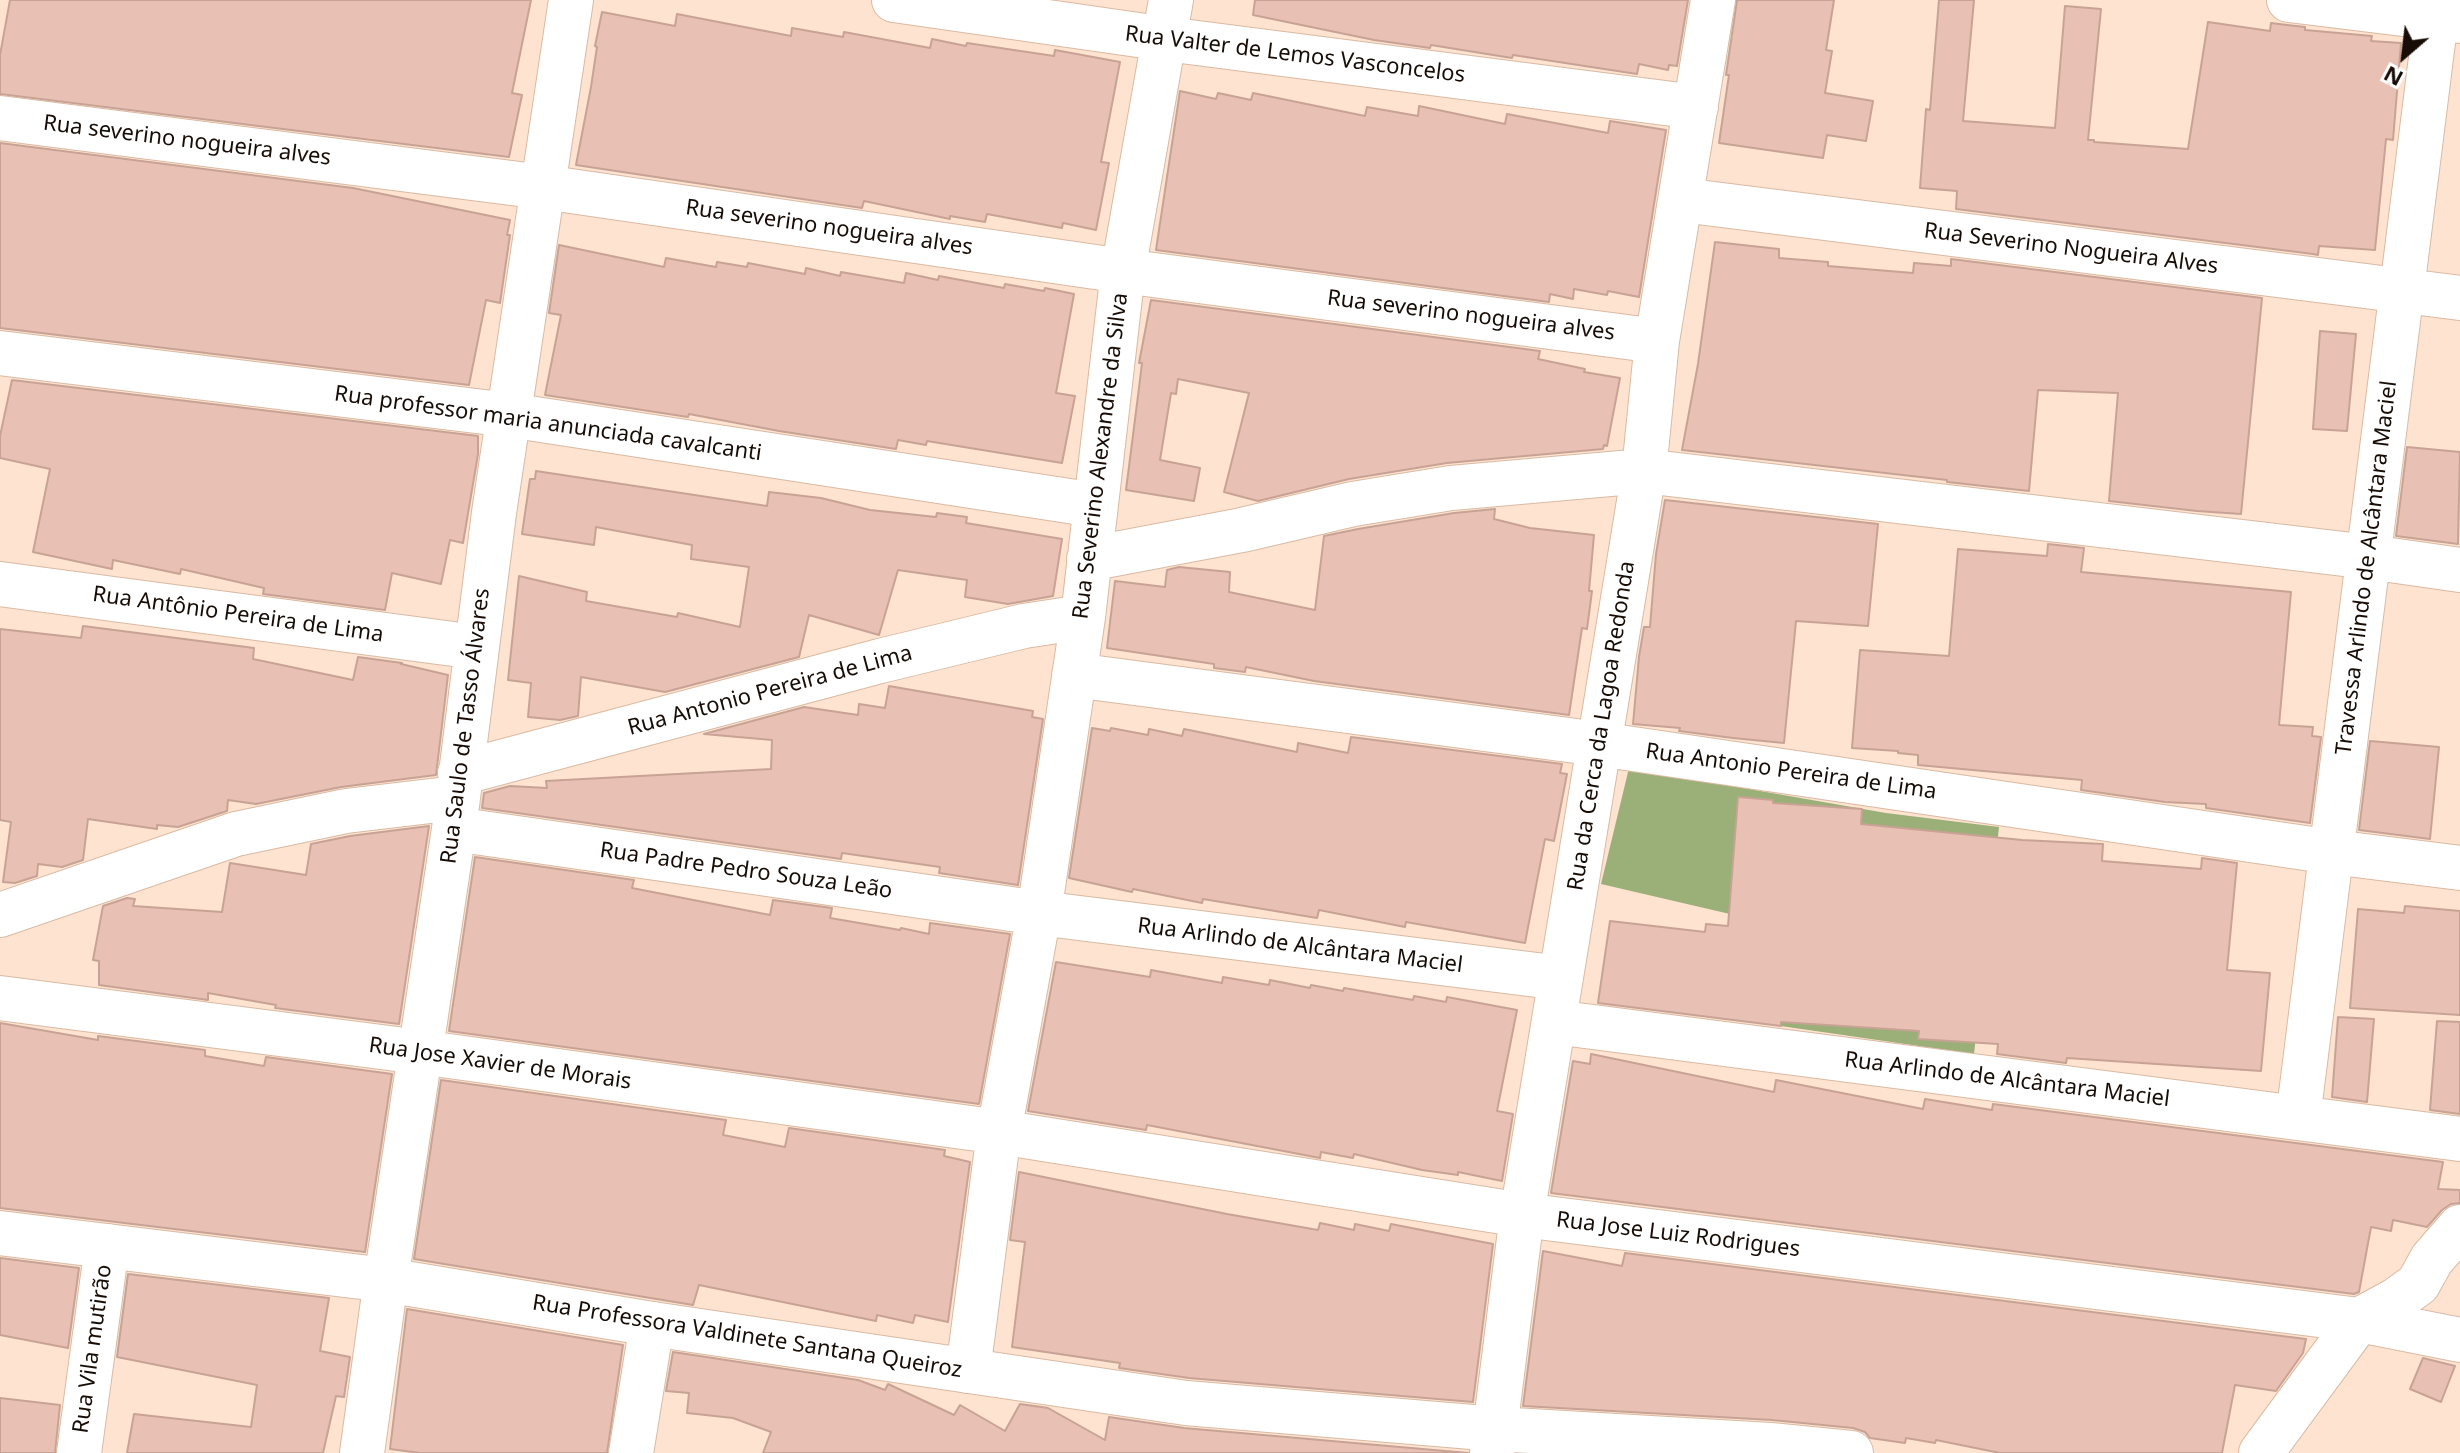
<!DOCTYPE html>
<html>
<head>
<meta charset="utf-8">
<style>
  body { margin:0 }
  #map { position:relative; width:2460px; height:1453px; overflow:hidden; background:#fde3d0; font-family:"Noto Sans",sans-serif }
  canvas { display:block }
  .north { position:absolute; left:2364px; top:16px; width:80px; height:80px; -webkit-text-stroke:6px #fff; paint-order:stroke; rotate:208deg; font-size:22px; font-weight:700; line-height:32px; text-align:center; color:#180d06 }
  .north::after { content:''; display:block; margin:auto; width:28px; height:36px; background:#180d06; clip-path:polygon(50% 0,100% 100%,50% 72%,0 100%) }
</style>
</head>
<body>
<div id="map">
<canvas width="2460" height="1453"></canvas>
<div class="north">N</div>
</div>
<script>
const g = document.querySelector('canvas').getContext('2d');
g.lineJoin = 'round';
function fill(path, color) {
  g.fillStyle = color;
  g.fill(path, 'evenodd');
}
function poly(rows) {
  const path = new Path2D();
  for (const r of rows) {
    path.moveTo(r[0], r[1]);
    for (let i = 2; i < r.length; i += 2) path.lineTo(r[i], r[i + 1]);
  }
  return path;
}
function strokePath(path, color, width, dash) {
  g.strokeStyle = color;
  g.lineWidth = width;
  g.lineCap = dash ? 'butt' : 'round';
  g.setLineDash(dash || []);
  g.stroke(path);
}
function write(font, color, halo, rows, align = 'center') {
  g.font = font + ' "Noto Sans",sans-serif';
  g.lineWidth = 7;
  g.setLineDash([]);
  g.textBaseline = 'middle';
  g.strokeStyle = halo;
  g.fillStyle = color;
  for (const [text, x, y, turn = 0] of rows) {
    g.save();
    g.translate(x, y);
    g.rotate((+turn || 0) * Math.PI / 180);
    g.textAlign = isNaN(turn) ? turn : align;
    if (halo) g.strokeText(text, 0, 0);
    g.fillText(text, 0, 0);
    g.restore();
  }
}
fill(poly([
  [1629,768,1886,813,1999,827,1974,1054,1781,1026,1790,928,1601,884]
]), '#9baf78');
const building = poly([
  [10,0,531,0,512,93,522,95,509,157,0,94,0,55,10,0],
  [1255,0,1688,0,1677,66,1669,65,1668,70,1639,64,1637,74,1513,55,1512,58,1431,45,1430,48,1374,40,1253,15,1255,0],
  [1737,0,1834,0,1826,50,1832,51,1825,93,1873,101,1866,141,1827,135,1823,158,1719,143,1729,75,1726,75,1737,0],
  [1939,0,1974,0,1963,121,2055,128,2065,6,2101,9,2088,140,2094,140,2094,142,2188,149,2208,22,2270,31,2271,23,2287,25,2305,27,2305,30,2372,36,2371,41,2401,43,2393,140,2386,139,2375,250,2319,246,2318,255,2313,254,1956,209,1957,191,1920,188,1926,109,1930,110,1939,0],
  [602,12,675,26,677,14,791,36,792,28,843,37,844,32,930,48,932,39,966,46,967,43,1054,56,1055,50,1120,62,1101,162,1109,163,1096,230,1063,223,1062,228,987,214,985,222,950,216,950,219,864,201,862,208,576,165,591,87,597,47,595,46,602,12],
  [1180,91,1216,99,1218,93,1251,100,1253,93,1365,116,1367,107,1418,116,1419,106,1505,124,1507,114,1608,133,1610,121,1666,130,1639,297,1608,291,1607,295,1574,289,1573,299,1550,294,1549,302,1156,250,1180,91],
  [0,143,353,188,510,220,507,235,510,235,500,303,486,300,469,385,0,328,0,143],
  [1715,242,1779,249,1779,258,1828,262,1828,266,1913,273,1914,263,1951,266,1951,259,2262,298,2241,514,2197,511,2109,501,2118,393,2038,390,2029,491,1947,482,1947,480,1682,450,1698,364,1715,242],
  [559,245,664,267,666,258,716,267,717,262,747,267,748,263,805,274,806,268,840,276,841,272,904,283,906,273,938,280,939,276,1004,288,1005,284,1044,291,1045,288,1074,294,1056,393,1075,396,1062,463,927,441,926,445,898,440,896,449,779,431,689,414,688,417,545,395,561,315,549,313,559,245],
  [1151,300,1540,351,1538,359,1585,369,1584,372,1620,378,1607,446,1604,445,1603,449,1447,463,1349,479,1258,501,1224,492,1249,393,1178,379,1176,394,1171,393,1160,460,1200,468,1194,501,1126,490,1139,388,1142,363,1139,363,1151,300],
  [2320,331,2356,334,2347,431,2313,429,2320,331],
  [12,380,478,436,478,454,463,543,450,540,441,584,392,573,385,610,263,594,264,588,181,569,180,574,113,560,112,569,33,552,50,469,0,458,0,436,12,380],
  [2407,447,2460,452,2458,544,2396,536,2407,447],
  [536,471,767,506,769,492,821,498,870,510,936,517,937,513,967,517,966,523,1062,539,1053,596,1008,604,965,597,967,580,898,570,879,635,809,615,799,657,665,692,581,677,578,716,560,720,528,717,531,683,508,680,519,576,587,592,586,601,677,617,678,613,740,627,749,567,691,559,692,545,596,527,594,545,522,534,530,479,535,479,536,471],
  [1665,500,1878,524,1868,626,1796,621,1784,743,1733,738,1679,731,1680,728,1633,724,1639,657,1644,627,1650,627,1656,554,1665,500],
  [1495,509,1494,519,1530,528,1594,535,1589,591,1592,591,1587,629,1582,628,1569,715,1314,681,1246,667,1245,672,1214,668,1214,664,1107,648,1115,581,1165,587,1167,570,1179,567,1230,572,1229,592,1315,610,1324,536,1358,529,1454,513,1495,509],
  [2048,544,2084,548,2081,572,2291,592,2279,725,2313,727,2312,736,2321,737,2310,823,2206,808,2206,804,2165,802,2081,790,2082,780,1918,765,1918,755,1898,753,1898,751,1852,748,1860,650,1949,656,1958,549,2047,556,2048,544],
  [83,626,254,648,253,659,353,680,358,657,402,663,401,664,448,675,436,775,341,787,256,804,228,800,227,811,178,827,157,825,157,829,88,819,83,860,62,867,38,864,37,876,15,883,3,882,11,822,0,820,0,629,81,638,83,626],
  [889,686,1033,711,1032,717,1043,719,1018,885,939,873,940,867,842,853,841,859,482,808,484,793,510,786,547,788,546,781,771,769,772,740,704,734,804,707,858,715,859,704,885,708,889,686],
  [1092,728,1110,731,1111,728,1148,735,1149,729,1182,736,1184,729,1297,752,1298,743,1348,753,1351,737,1562,764,1560,773,1567,774,1554,841,1545,839,1525,943,1406,922,1405,927,1319,910,1317,918,1203,899,1202,903,1133,889,1132,892,1069,878,1092,728],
  [2370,741,2439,747,2430,839,2359,830,2370,741],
  [1738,797,1773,800,1773,803,1862,809,1861,824,2022,840,2103,844,2102,861,2201,869,2202,858,2237,863,2227,970,2270,973,2261,1071,2067,1058,2066,1063,1997,1054,1998,1044,1918,1039,1919,1031,1781,1022,1781,1026,1598,1003,1610,921,1705,932,1706,924,1728,926,1738,797],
  [429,826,399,1024,275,1008,276,1005,208,993,208,1000,99,985,99,961,93,960,103,906,127,898,135,899,133,906,222,912,230,863,306,875,311,844,350,836,429,826],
  [475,857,634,880,632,888,770,915,773,900,832,908,830,918,900,930,901,928,929,934,930,923,1010,934,979,1104,449,1031,475,857],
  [2405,906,2460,911,2460,1015,2350,1008,2358,909,2404,913,2405,906],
  [1056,962,1150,977,1151,970,1222,983,1223,977,1269,985,1270,980,1310,988,1311,985,1343,991,1344,988,1413,1000,1414,996,1446,1002,1447,997,1517,1010,1497,1111,1513,1114,1502,1181,1458,1172,1458,1175,1422,1170,1354,1154,1353,1158,1321,1152,1320,1158,1147,1125,1146,1130,1028,1111,1056,962],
  [2338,1017,2374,1019,2367,1102,2332,1097,2338,1017],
  [2437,1021,2460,1022,2460,1114,2430,1110,2437,1021],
  [0,1023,98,1040,98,1036,205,1050,205,1056,264,1066,266,1057,392,1074,365,1252,0,1208,0,1023],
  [1591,1054,1774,1092,1776,1080,1923,1109,1925,1099,1992,1110,1993,1104,2443,1162,2438,1189,2460,1190,2460,1203,2451,1204,2442,1210,2427,1227,2393,1220,2391,1231,2371,1227,2359,1292,2354,1294,1551,1193,1573,1061,1590,1064,1591,1054],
  [441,1080,726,1120,723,1135,785,1147,789,1128,945,1150,944,1156,970,1162,948,1322,915,1315,913,1323,877,1315,876,1321,699,1285,693,1305,414,1259,441,1080],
  [1019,1172,1227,1214,1318,1230,1320,1223,1354,1230,1355,1224,1389,1231,1391,1224,1493,1244,1473,1402,1189,1378,1119,1368,1120,1363,1012,1347,1025,1242,1010,1240,1019,1172],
  [1543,1251,1622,1266,1625,1253,2306,1339,2303,1353,2276,1391,2235,1385,2222,1453,2000,1453,1936,1440,1935,1443,1906,1438,1905,1443,1870,1438,1865,1432,1853,1428,1772,1420,1523,1406,1543,1251],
  [0,1258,79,1268,68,1348,0,1335,0,1258],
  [128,1274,329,1298,320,1351,350,1357,344,1397,336,1396,323,1453,127,1453,134,1414,251,1427,257,1385,117,1357,128,1274],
  [407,1309,623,1345,607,1453,420,1453,390,1449,407,1309],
  [673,1352,858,1380,885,1390,888,1384,954,1415,960,1405,1005,1431,1020,1404,1048,1408,1105,1440,1109,1417,1184,1428,1468,1453,763,1453,771,1432,733,1418,687,1413,689,1393,666,1391,673,1352],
  [2423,1358,2455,1366,2441,1402,2410,1389,2423,1358],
  [0,1398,60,1405,55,1453,0,1453,0,1398]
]);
fill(building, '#e8c1b4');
strokePath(building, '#c8a395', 2);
const minor = poly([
  [894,0,1166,39,1696,107],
  [2289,0,2460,21],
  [0,118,543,187,1123,271,1657,341],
  [1682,200,2460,298],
  [0,353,509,415,1095,505],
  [1089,559,1242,530,1353,504,1451,488,1644,471,2369,557,2460,570],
  [0,584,476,647],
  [1074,675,1599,744,2332,852,2460,868],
  [460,773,880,661,1024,626,1083,617],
  [454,829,1039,913,1561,978],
  [0,915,236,834,346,811,456,798],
  [0,998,420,1052,999,1132,1522,1215,2359,1320,2460,1340],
  [1554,1022,2460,1139],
  [2298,1118,2436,18],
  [968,1371,999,1132,1039,913,1083,617,1123,271,1171,0],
  [1496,1429,1770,1445,1851,1453],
  [79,1453,107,1246],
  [362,1453,386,1280,454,829,494,513,571,0],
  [631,1453,652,1324],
  [1492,1453,1522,1215,1644,471,1657,341,1713,0],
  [2261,1453,2359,1320,2396,1300,2418,1284,2432,1259,2460,1227]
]);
const tertiary = poly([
  [0,1233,386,1280,652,1324,1186,1403,1496,1429]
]);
strokePath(minor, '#dabaa3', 46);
strokePath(tertiary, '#dabaa3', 46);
strokePath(minor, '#fff', 44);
strokePath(tertiary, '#fff', 44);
write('22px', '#180d06', '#fff', [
  ["Rua Valter de Lemos Vasconcelos",1295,55,7],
  ["Rua severino nogueira alves",187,141,7],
  ["Rua severino nogueira alves",829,228,8],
  ["Rua Severino Nogueira Alves",2071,249,7],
  ["Rua severino nogueira alves",1471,316,7],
  ["Rua professor maria anunciada cavalcanti",548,424,8],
  ["Rua Severino Alexandre da Silva",1101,456,-83],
  ["Travessa Arlindo de Alcântara Maciel",2367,568,-83],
  ["Rua Antônio Pereira de Lima",238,615,8],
  ["Rua Antonio Pereira de Lima",770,691,-15],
  ["Rua Saulo de Tasso Álvares",466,726,-83],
  ["Rua da Cerca da Lagoa Redonda",1602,726,-81],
  ["Rua Antonio Pereira de Lima",1791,772,8],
  ["Rua Padre Pedro Souza Leão",746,871,8],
  ["Rua Arlindo de Alcântara Maciel",1300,946,7],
  ["Rua Jose Xavier de Morais",500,1064,8],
  ["Rua Arlindo de Alcântara Maciel",2007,1080,7],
  ["Rua Jose Luiz Rodrigues",1678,1235,7],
  ["Rua Professora Valdinete Santana Queiroz",747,1337,9],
  ["Rua Vila mutirão",93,1349,-82]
]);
</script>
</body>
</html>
